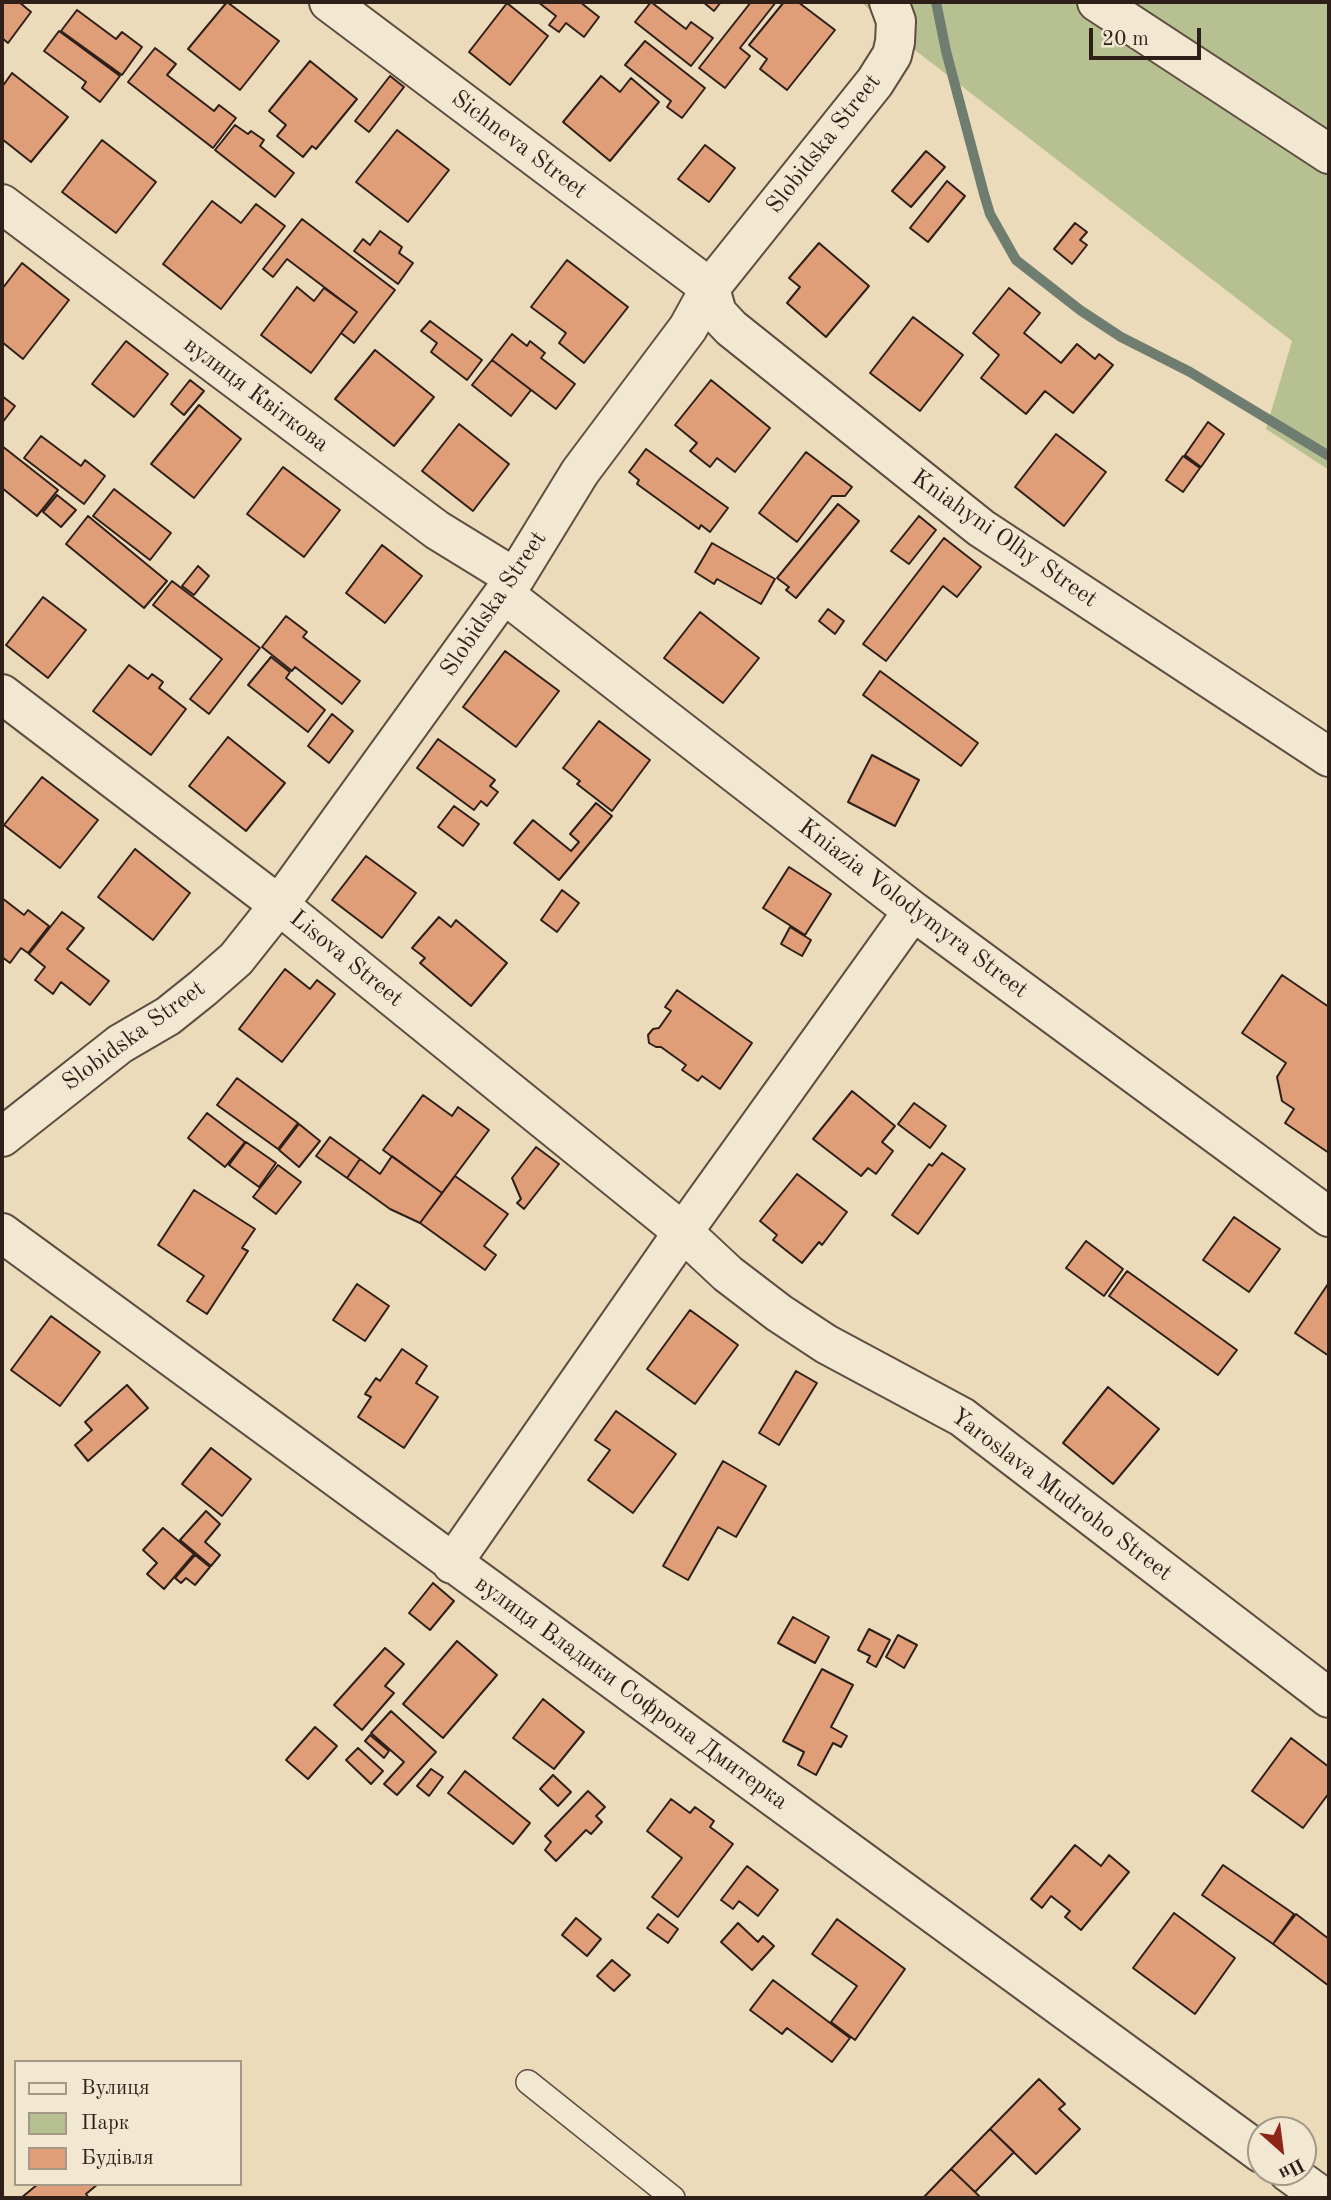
<!DOCTYPE html>
<html>
<head>
<meta charset="utf-8">
<style>
  body { margin:0 }
  #map { position:relative; width:1331px; height:2200px; overflow:hidden; background:#ebdbba; font-family:"Old Standard TT",serif }
  canvas { display:block }
  .frame { position:absolute; inset:0; border:4px solid #2f1f19; pointer-events:none }
  .legend { position:absolute; left:14px; top:2060px; width:228px; height:126px; box-sizing:border-box; background:#f2e8d2; border:2px solid #a49888; margin:0; padding:9px 12px; list-style:none; font-size:21px; color:#2f1f19 }
  .legend li { display:flex; align-items:center; gap:14px; height:35px }
  .legend b { width:35px; border:2px solid #a49888 }
  .north { position:absolute; left:1247px; top:2116px; width:70px; height:70px; box-sizing:border-box; background:#f2e8d2; border:2px solid #a49888; border-radius:50%; rotate:152deg; font-size:19px; font-weight:700; line-height:28px; text-align:center; color:#2f1f19 }
  .north::after { content:''; display:block; margin:auto; width:24px; height:32px; background:#8f2418; clip-path:polygon(50% 0,100% 100%,50% 72%,0 100%) }
  .scale { position:absolute; left:1089px; top:28px; width:112px; height:32px; box-sizing:border-box; border:4px solid #2f1f19; border-top:0; padding-left:9px; font-size:21px; line-height:24px; white-space:nowrap; color:#2f1f19; -webkit-text-stroke:5px #f2e8d2; paint-order:stroke }
</style>
</head>
<body>
<div id="map">
<canvas width="1331" height="2200"></canvas>
<div class="frame"></div>
<ul class="legend">
<li><b style="height:9px;background:#f2e8d2"></b>Вулиця</li>
<li><b style="height:19px;background:#b6c091"></b>Парк</li>
<li><b style="height:19px;background:#e09e78"></b>Будівля</li>
</ul>
<div class="north">Пн</div>
<div class="scale">20 m</div>
</div>
<script>
const g = document.querySelector('canvas').getContext('2d');
g.lineJoin = 'round';
function fill(path, color) {
  g.fillStyle = color;
  g.fill(path, 'evenodd');
}
function poly(rows) {
  const path = new Path2D();
  for (const r of rows) {
    path.moveTo(r[0], r[1]);
    for (let i = 2; i < r.length; i += 2) path.lineTo(r[i], r[i + 1]);
  }
  return path;
}
function strokePath(path, color, width, dash) {
  g.strokeStyle = color;
  g.lineWidth = width;
  g.lineCap = dash ? 'butt' : 'round';
  g.setLineDash(dash || []);
  g.stroke(path);
}
function write(font, color, halo, rows, align = 'center') {
  g.font = font + ' "Old Standard TT",serif';
  g.lineWidth = 5;
  g.setLineDash([]);
  g.textBaseline = 'middle';
  g.strokeStyle = halo;
  g.fillStyle = color;
  for (const [text, x, y, turn = 0] of rows) {
    g.save();
    g.translate(x, y);
    g.rotate((+turn || 0) * Math.PI / 180);
    g.textAlign = isNaN(turn) ? turn : align;
    if (halo) g.strokeText(text, 0, 0);
    g.fillText(text, 0, 0);
    g.restore();
  }
}
fill(poly([
  [861,2,1329,2,1329,470,1266,429,1292,341,911,47]
]), '#b6c091');
strokePath(poly([
  [936,2,946,51,984,194,990,214,1016,260,1080,310,1121,337,1190,372,1329,456]
]), '#6f7d71', 10);
const building = poly([
  [2,2,19,2,31,12,8,43,2,38,2,2],
  [227,2,279,41,240,90,188,49,227,2],
  [538,2,580,2,599,17,584,37,566,23,559,32,549,25,556,16,538,2],
  [651,2,686,29,691,22,713,38,691,66,635,22,651,2],
  [703,2,721,2,714,11,703,2],
  [751,2,776,2,740,48,750,56,725,88,699,68,751,2],
  [784,2,798,2,835,30,787,90,760,69,767,59,749,45,784,2],
  [507,3,548,36,510,85,469,52,507,3],
  [77,10,116,39,122,32,142,47,122,75,61,31,77,10],
  [59,31,120,76,100,102,82,88,86,82,44,51,59,31],
  [645,41,705,88,682,118,667,107,671,101,625,65,645,41],
  [155,48,176,64,167,75,214,111,219,105,236,118,213,148,128,82,155,48],
  [310,61,357,99,316,149,312,146,303,157,277,136,286,125,269,111,310,61],
  [12,73,68,117,31,162,2,139,2,87,12,73],
  [390,76,404,87,369,132,355,121,390,76],
  [601,76,620,92,631,78,659,102,610,161,563,122,601,76],
  [235,125,248,134,251,131,264,140,260,146,294,173,275,197,215,150,235,125],
  [397,130,449,170,408,222,356,182,397,130],
  [102,140,156,182,116,233,62,192,102,140],
  [705,145,735,168,709,202,678,179,705,145],
  [926,151,945,167,911,207,892,191,926,151],
  [947,181,965,196,928,242,910,228,947,181],
  [212,201,241,223,256,204,285,226,221,309,163,264,212,201],
  [302,219,395,290,354,343,341,333,357,312,287,259,273,277,263,269,302,219],
  [1075,223,1087,232,1080,240,1087,245,1072,264,1054,249,1075,223],
  [380,231,402,247,399,253,413,263,398,284,354,251,363,239,370,245,380,231],
  [819,243,869,286,826,337,787,303,800,287,789,278,819,243],
  [567,260,628,307,584,363,559,343,566,333,531,307,567,260],
  [22,263,69,300,23,359,2,342,2,289,22,263],
  [297,287,314,301,324,288,357,312,311,373,261,335,297,287],
  [1009,288,1040,313,1024,333,1061,363,1077,344,1095,359,1099,354,1113,365,1073,413,1045,391,1026,414,981,378,999,355,973,333,1009,288],
  [913,317,963,355,920,411,870,373,913,317],
  [430,321,482,360,467,380,431,352,437,343,421,331,430,321],
  [512,334,527,346,530,341,545,353,541,358,575,384,556,409,492,360,512,334],
  [126,341,168,374,134,417,92,384,126,341],
  [375,350,434,397,394,446,335,399,375,350],
  [492,360,531,390,511,416,472,385,492,360],
  [190,380,204,391,184,415,171,404,190,380],
  [711,380,770,428,735,472,717,458,710,467,690,451,697,443,675,425,711,380],
  [2,396,15,406,2,423,2,396],
  [199,405,241,439,194,498,151,464,199,405],
  [1208,422,1224,434,1201,467,1185,455,1208,422],
  [459,424,509,464,473,511,422,471,459,424],
  [1056,434,1106,472,1064,526,1015,487,1056,434],
  [41,436,81,466,85,460,105,476,84,504,24,458,41,436],
  [2,446,58,490,37,516,2,488,2,446],
  [646,449,728,508,710,532,701,525,699,529,637,484,639,480,629,472,646,449],
  [806,452,852,487,845,496,832,496,797,542,759,513,806,452],
  [1183,456,1200,468,1183,492,1166,480,1183,456],
  [283,467,340,510,304,557,247,514,283,467],
  [114,489,171,533,150,560,93,516,114,489],
  [57,495,76,510,61,527,43,512,57,495],
  [838,504,859,521,796,598,786,590,789,587,777,578,838,504],
  [88,516,167,581,144,608,66,544,88,516],
  [919,516,936,530,909,564,891,551,919,516],
  [944,538,981,567,957,597,943,586,886,661,863,644,944,538],
  [712,543,775,579,761,604,717,579,714,584,695,572,712,543],
  [382,545,422,576,385,623,346,593,382,545],
  [198,566,209,576,194,595,182,586,198,566],
  [172,581,260,648,209,714,190,699,222,659,153,605,172,581],
  [43,597,86,630,48,678,6,645,43,597],
  [828,609,844,621,835,634,819,621,828,609],
  [700,612,759,658,723,703,664,658,700,612],
  [286,616,307,632,303,637,360,681,342,704,295,667,292,671,262,647,286,616],
  [505,651,559,691,516,747,463,707,505,651],
  [271,657,290,672,286,678,325,710,308,732,248,685,271,657],
  [129,665,148,679,152,674,163,682,159,688,186,709,151,755,93,711,129,665],
  [880,671,978,743,961,766,863,695,880,671],
  [332,714,353,731,329,763,308,746,332,714],
  [599,721,650,760,612,811,577,784,580,781,563,768,599,721],
  [228,737,285,783,246,831,189,786,228,737],
  [438,739,495,780,490,786,498,792,487,806,481,801,474,810,417,768,438,739],
  [872,755,919,780,895,826,848,802,872,755],
  [42,777,98,820,60,868,4,825,42,777],
  [596,803,612,816,559,880,514,843,533,820,571,851,579,842,570,834,596,803],
  [454,806,479,824,463,846,438,827,454,806],
  [135,849,190,893,153,940,98,897,135,849],
  [366,856,416,893,382,938,332,900,366,856],
  [789,867,831,894,805,935,763,908,789,867],
  [562,890,579,903,557,932,541,920,562,890],
  [2,898,24,915,28,910,49,926,28,953,21,948,10,963,2,957,2,898],
  [62,912,84,928,67,949,109,981,90,1005,61,982,53,994,35,980,45,967,29,954,62,912],
  [439,917,451,927,456,920,507,963,471,1006,420,963,425,958,412,948,439,917],
  [790,927,811,940,802,956,781,944,790,927],
  [285,969,310,989,317,980,335,994,282,1062,239,1029,285,969],
  [1282,975,1329,1007,1329,1153,1285,1123,1294,1109,1282,1101,1277,1077,1286,1063,1242,1033,1282,975],
  [677,990,752,1043,720,1089,702,1076,698,1081,682,1070,686,1065,661,1047,656,1047,649,1043,648,1035,653,1029,659,1028,671,1011,665,1007,677,990],
  [237,1078,298,1123,278,1149,217,1105,237,1078],
  [852,1091,895,1126,882,1142,893,1151,876,1174,868,1168,861,1176,813,1139,852,1091],
  [423,1095,452,1116,458,1107,489,1130,442,1193,383,1150,423,1095],
  [914,1103,946,1126,930,1148,898,1124,914,1103],
  [207,1113,245,1142,225,1167,188,1138,207,1113],
  [299,1124,320,1141,299,1167,279,1150,299,1124],
  [330,1137,360,1159,347,1178,316,1156,330,1137],
  [246,1142,276,1163,259,1187,229,1165,246,1142],
  [536,1147,559,1164,524,1209,517,1203,521,1199,512,1178,536,1147],
  [942,1153,965,1169,918,1234,892,1215,929,1164,932,1166,942,1153],
  [392,1156,442,1193,420,1223,390,1209,347,1178,360,1159,380,1174,392,1156],
  [278,1165,301,1182,276,1214,253,1197,278,1165],
  [797,1174,847,1212,822,1245,819,1242,802,1263,773,1240,777,1235,760,1221,797,1174],
  [455,1176,508,1214,484,1246,496,1255,485,1270,420,1223,455,1176],
  [194,1190,255,1229,242,1248,248,1251,207,1314,187,1301,204,1276,158,1245,194,1190],
  [1234,1217,1280,1249,1249,1292,1203,1260,1234,1217],
  [1086,1241,1123,1269,1104,1296,1066,1268,1086,1241],
  [1127,1271,1237,1350,1218,1375,1109,1296,1127,1271],
  [357,1284,389,1306,365,1341,333,1320,357,1284],
  [1328,1284,1329,1285,1329,1356,1295,1333,1328,1284],
  [690,1310,738,1345,695,1404,647,1369,690,1310],
  [51,1316,100,1352,60,1406,11,1370,51,1316],
  [402,1349,427,1366,416,1383,438,1397,404,1448,358,1417,371,1397,365,1394,376,1378,380,1381,402,1349],
  [796,1371,817,1383,779,1445,759,1433,796,1371],
  [127,1385,148,1408,88,1461,75,1445,92,1430,85,1422,127,1385],
  [1108,1387,1159,1429,1113,1484,1063,1443,1108,1387],
  [616,1411,676,1454,633,1513,588,1480,610,1450,595,1440,616,1411],
  [211,1448,251,1479,222,1516,182,1484,211,1448],
  [723,1461,766,1486,736,1537,718,1527,688,1580,663,1566,723,1461],
  [206,1511,220,1524,205,1542,220,1555,211,1566,180,1540,206,1511],
  [163,1528,194,1554,164,1589,147,1574,157,1563,143,1550,163,1528],
  [195,1555,210,1567,195,1585,186,1578,181,1583,175,1578,195,1555],
  [433,1583,454,1601,430,1630,409,1613,433,1583],
  [793,1617,829,1637,815,1663,778,1643,793,1617],
  [869,1629,890,1640,876,1667,867,1662,870,1656,858,1650,869,1629],
  [898,1635,917,1645,904,1668,886,1657,898,1635],
  [457,1641,497,1675,443,1738,403,1704,457,1641],
  [385,1648,404,1664,385,1686,394,1693,362,1730,334,1705,385,1648],
  [822,1669,853,1685,831,1727,847,1736,841,1747,833,1743,816,1775,798,1765,804,1752,783,1741,822,1669],
  [543,1699,584,1732,554,1769,513,1738,543,1699],
  [391,1711,436,1752,397,1795,384,1784,404,1762,371,1733,391,1711],
  [315,1727,337,1746,308,1779,286,1760,315,1727],
  [370,1735,389,1751,384,1758,365,1741,370,1735],
  [1291,1738,1329,1767,1329,1793,1303,1828,1252,1791,1291,1738],
  [358,1748,383,1771,371,1784,346,1760,358,1748],
  [431,1769,443,1777,429,1796,417,1786,431,1769],
  [465,1771,530,1823,513,1844,448,1793,465,1771],
  [553,1775,571,1792,558,1806,540,1789,553,1775],
  [588,1791,605,1807,596,1816,602,1822,591,1834,586,1830,556,1861,545,1850,551,1842,545,1836,588,1791],
  [671,1799,690,1813,695,1807,714,1821,710,1827,733,1844,678,1917,652,1897,682,1858,647,1831,671,1799],
  [1075,1845,1101,1866,1109,1855,1129,1872,1081,1930,1065,1917,1070,1911,1051,1896,1042,1908,1031,1899,1075,1845],
  [1223,1865,1294,1914,1273,1944,1202,1895,1223,1865],
  [747,1866,778,1890,758,1916,739,1901,733,1909,721,1900,747,1866],
  [1174,1913,1235,1958,1195,2014,1133,1968,1174,1913],
  [658,1914,678,1929,668,1943,647,1928,658,1914],
  [1296,1914,1329,1939,1329,1986,1273,1944,1296,1914],
  [576,1918,601,1939,587,1956,562,1935,576,1918],
  [837,1919,905,1969,855,2040,831,2022,857,1986,812,1954,837,1919],
  [738,1923,758,1942,763,1936,774,1946,752,1970,721,1942,738,1923],
  [612,1960,630,1975,614,1991,597,1976,612,1960],
  [773,1980,850,2038,832,2062,787,2028,782,2034,750,2010,773,1980],
  [1039,2079,1065,2104,1059,2109,1080,2129,1036,2174,990,2129,1039,2079],
  [990,2129,1014,2152,975,2192,951,2169,990,2129],
  [951,2169,975,2192,981,2198,923,2198,951,2169],
  [38,2184,98,2184,86,2194,89,2198,21,2198,38,2184]
]);
fill(building, '#e09e78');
strokePath(building, '#2f1f19', 2);
const service = poly([
  [528,2082,673,2198]
]);
const minor = poly([
  [329,2,710,288,717,313,731,328,981,528,1329,757],
  [1097,2,1329,154],
  [2,204,437,530,515,578],
  [504,594,913,911,1329,1217],
  [2,694,279,905,683,1232,728,1274,779,1313,826,1344,962,1417,1329,1698],
  [2,1137,120,1044,168,1016,203,988,236,959,279,905,515,578,580,472,688,328,710,288,875,82,892,55,895,42,896,21,889,2],
  [2,1233,1261,2153],
  [452,1564,683,1232,913,911],
  [1288,2172,1324,2198]
]);
strokePath(service, '#5e4e41', 26);
strokePath(minor, '#5e4e41', 42);
strokePath(service, '#f2e8d2', 23);
strokePath(minor, '#f2e8d2', 38);
write('24px', '#2f1f19', '#f2e8d2', [
  ["Slobidska Street",824,144,-52],
  ["Sichneva Street",519,145,37],
  ["вулиця Квіткова",256,395,37],
  ["Kniahyni Olhy Street",1004,539,35],
  ["Slobidska Street",494,604,-56],
  ["Kniazia Volodymyra Street",913,909,37],
  ["Lisova Street",346,959,39],
  ["Slobidska Street",134,1036,-36],
  ["Yaroslava Mudroho Street",1061,1495,37],
  ["вулиця Владики Софрона Дмитерка",631,1693,36]
]);
</script>
</body>
</html>
